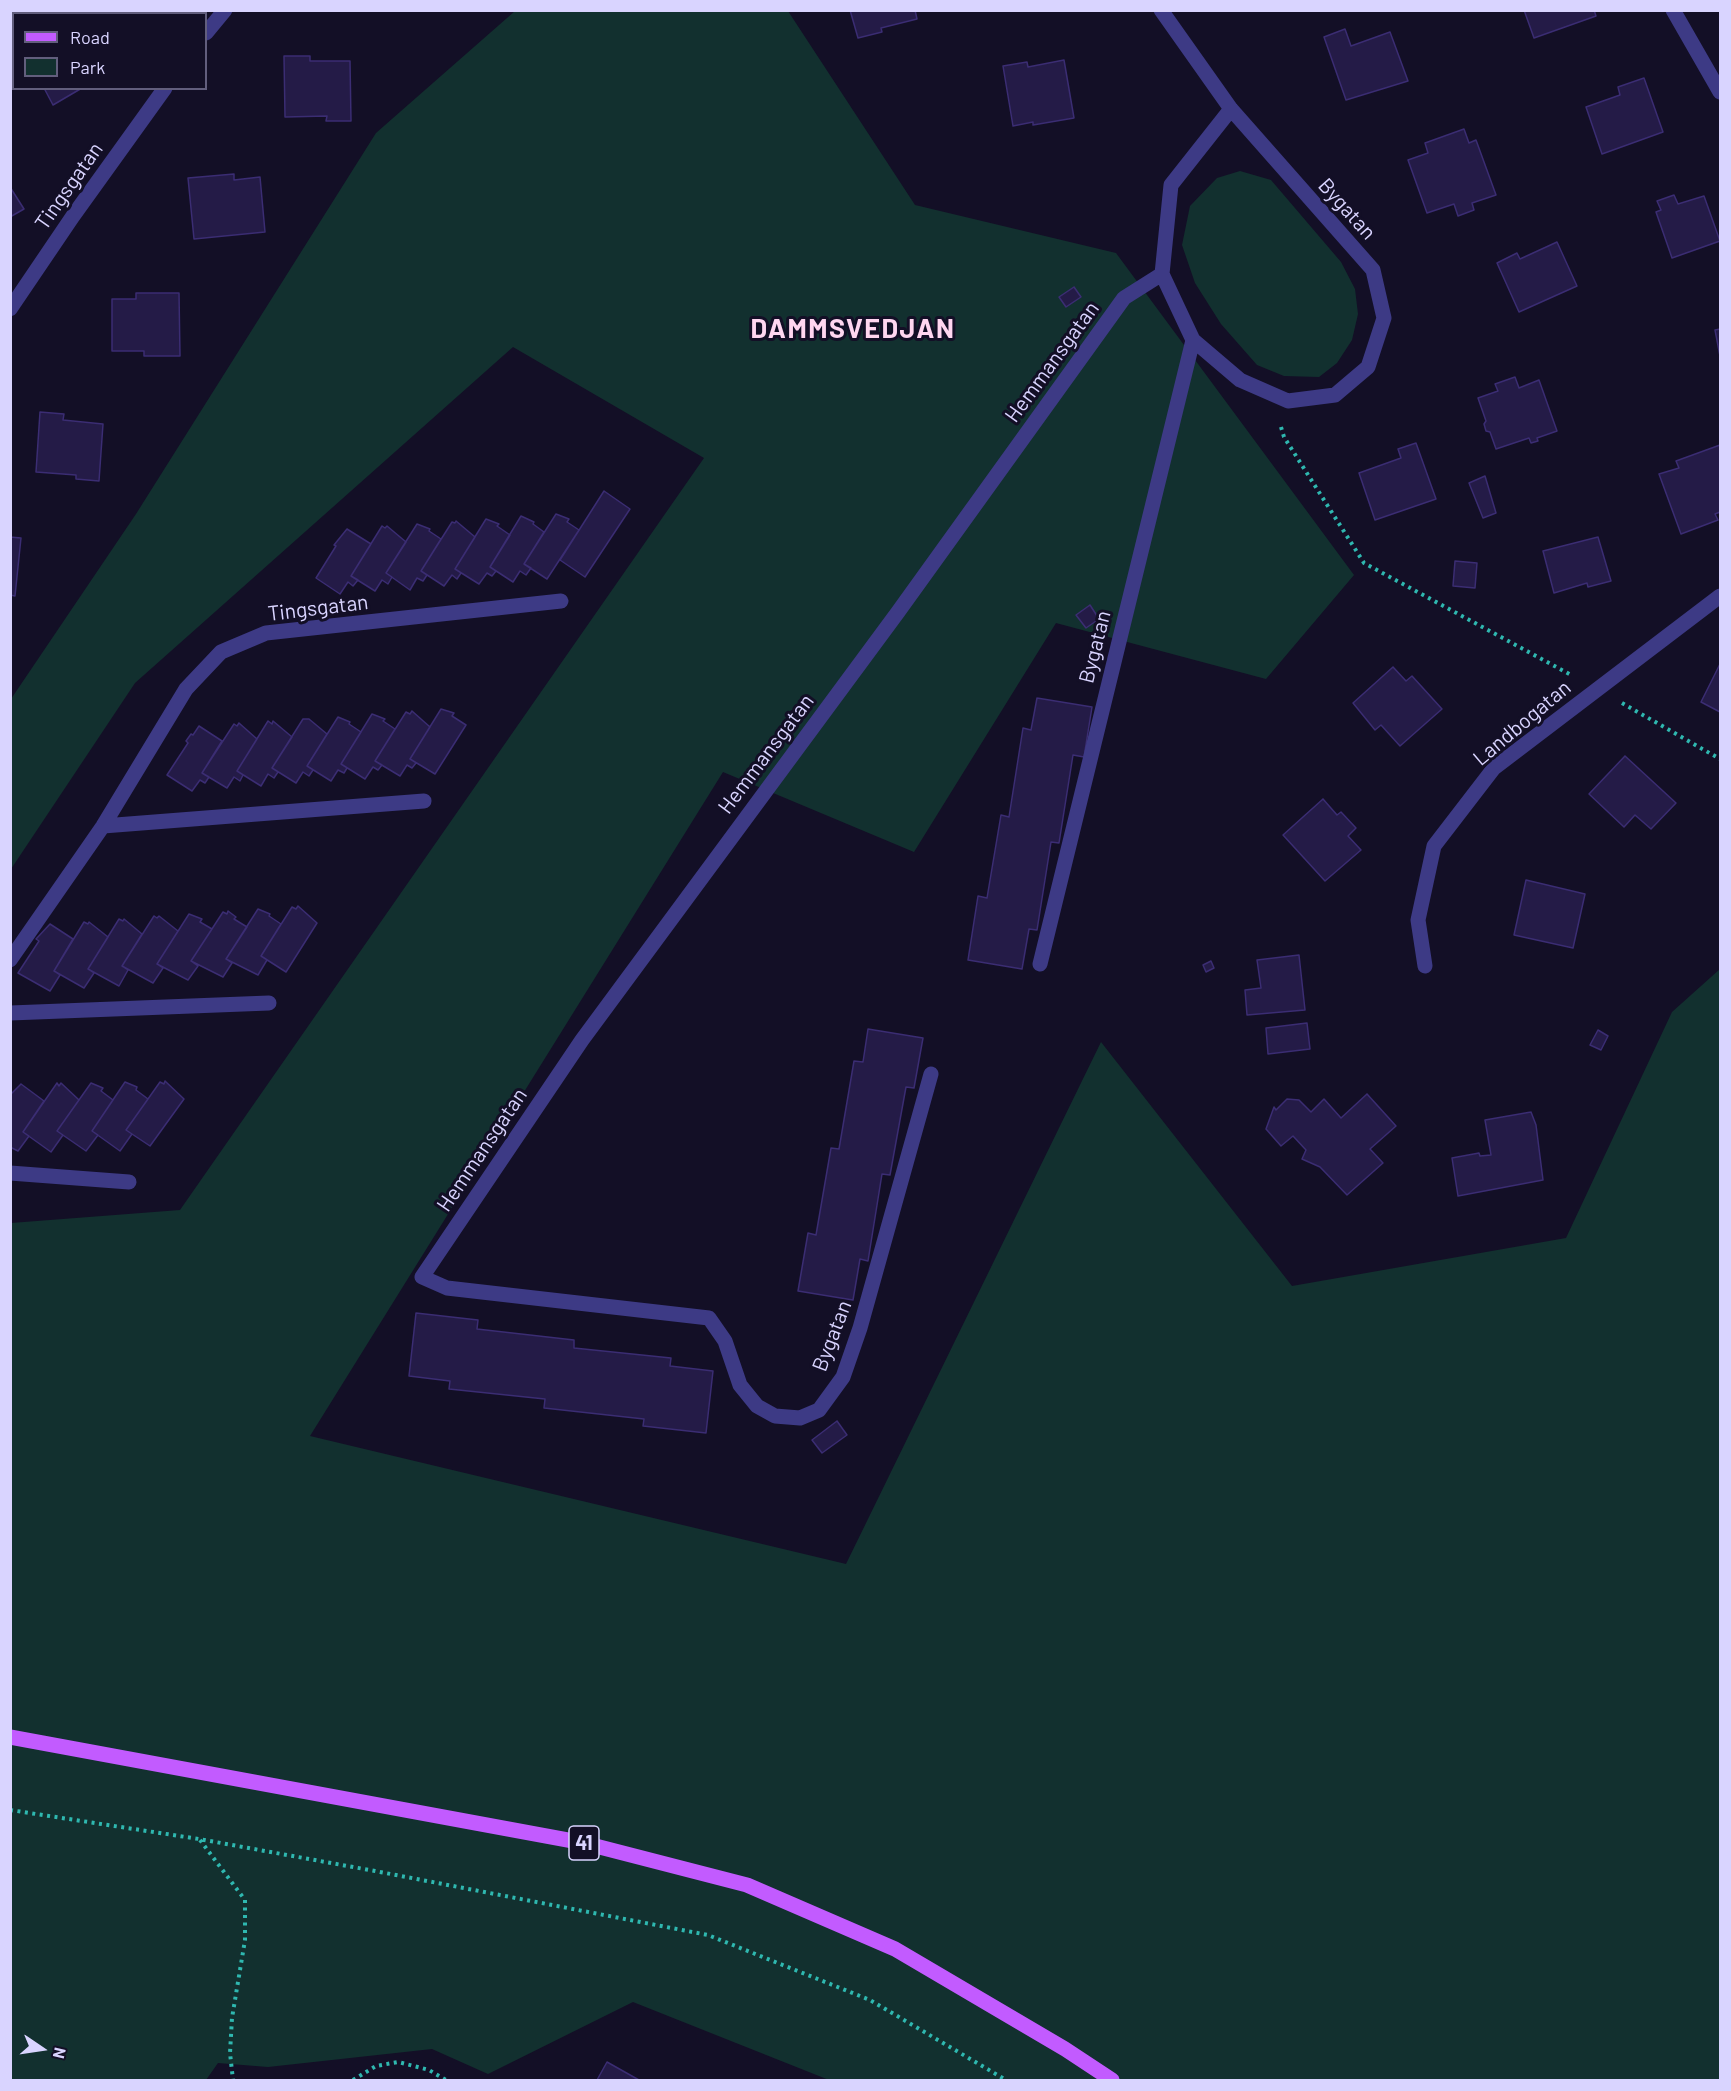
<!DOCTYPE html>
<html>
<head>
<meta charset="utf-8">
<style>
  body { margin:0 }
  #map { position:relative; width:1731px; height:2091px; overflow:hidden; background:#130f26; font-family:Barlow,sans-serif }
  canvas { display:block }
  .frame { position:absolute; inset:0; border:12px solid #d9d4ff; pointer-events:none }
  .legend { position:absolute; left:12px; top:12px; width:195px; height:78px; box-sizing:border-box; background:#130f26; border:2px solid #625e7d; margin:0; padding:8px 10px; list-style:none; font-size:18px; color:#d9d4ff }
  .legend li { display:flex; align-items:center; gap:12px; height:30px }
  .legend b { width:30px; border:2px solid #625e7d }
  .north { position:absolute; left:12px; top:2019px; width:60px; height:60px; -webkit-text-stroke:4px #130f26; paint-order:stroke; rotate:103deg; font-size:16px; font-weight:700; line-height:24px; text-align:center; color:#d9d4ff }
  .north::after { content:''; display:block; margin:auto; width:21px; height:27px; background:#d9d4ff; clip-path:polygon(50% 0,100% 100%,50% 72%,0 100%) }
</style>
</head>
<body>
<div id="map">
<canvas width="1731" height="2091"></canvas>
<div class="frame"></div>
<ul class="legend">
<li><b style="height:8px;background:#c25bff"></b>Road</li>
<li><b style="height:16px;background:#12302f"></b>Park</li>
</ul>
<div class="north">N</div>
</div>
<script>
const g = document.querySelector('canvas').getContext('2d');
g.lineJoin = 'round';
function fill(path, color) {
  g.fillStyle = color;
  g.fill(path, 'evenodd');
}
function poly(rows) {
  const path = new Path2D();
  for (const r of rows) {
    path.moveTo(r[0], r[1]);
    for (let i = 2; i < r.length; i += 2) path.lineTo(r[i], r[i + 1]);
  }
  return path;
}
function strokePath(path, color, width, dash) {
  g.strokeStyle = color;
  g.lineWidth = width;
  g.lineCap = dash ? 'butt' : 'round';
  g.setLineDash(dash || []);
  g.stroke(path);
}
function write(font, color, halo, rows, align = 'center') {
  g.font = font + ' Barlow,sans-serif';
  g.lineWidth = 6;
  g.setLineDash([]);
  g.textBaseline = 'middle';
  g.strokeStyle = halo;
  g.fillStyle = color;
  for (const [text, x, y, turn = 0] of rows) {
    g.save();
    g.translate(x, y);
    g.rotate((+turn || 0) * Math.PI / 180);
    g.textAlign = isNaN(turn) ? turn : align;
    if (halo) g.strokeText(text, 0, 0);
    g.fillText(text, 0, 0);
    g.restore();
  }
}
fill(poly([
  [515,11,788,11,915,205,1116,253,1354,575,1266,679,1056,623,914,852,723,772,310,1436,846,1564,1101,1042,1292,1286,1566,1238,1672,1012,1720,969,1720,2080,829,2080,633,2002,488,2074,432,2049,268,2067,218,2063,206,2080,11,2080,11,1223,180,1210,704,458,513,347,135,683,11,869,11,699,136,514,376,133],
  [1240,171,1271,180,1341,262,1355,289,1358,314,1352,340,1337,363,1319,377,1284,376,1257,365,1221,324,1195,283,1182,245,1190,206,1217,178]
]), '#12302f');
const building = poly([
  [850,10,915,10,917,19,881,28,882,32,858,38,850,10],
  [1524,10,1594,10,1596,16,1534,38,1524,10],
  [1345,29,1351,46,1390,32,1408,81,1346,100,1324,37,1345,29],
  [284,56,310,56,310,61,350,61,351,121,326,121,327,116,285,117,284,56],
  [1064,60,1074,118,1033,125,1033,122,1013,126,1003,66,1027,62,1028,67,1064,60],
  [1644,78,1663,132,1602,154,1586,107,1620,95,1618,87,1644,78],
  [44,88,82,88,53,105,44,88],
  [1464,129,1469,143,1476,140,1496,195,1472,203,1474,210,1458,216,1454,204,1427,213,1408,160,1428,153,1425,143,1464,129],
  [234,174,234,180,260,177,265,232,194,239,188,178,234,174],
  [10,187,24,209,10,217,10,187],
  [1674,195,1678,204,1704,196,1720,241,1672,258,1656,212,1661,210,1657,201,1674,195],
  [1557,242,1577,286,1519,312,1497,263,1517,253,1520,259,1557,242],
  [1074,287,1081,297,1066,307,1059,297,1074,287],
  [136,293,179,293,180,356,144,356,144,351,112,351,112,299,136,299,136,293],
  [1720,329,1720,356,1715,330,1720,329],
  [1515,377,1519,388,1539,380,1557,431,1537,438,1538,441,1531,443,1529,438,1496,449,1490,432,1486,431,1484,424,1486,421,1478,398,1498,391,1495,384,1515,377],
  [40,412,64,414,63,420,103,424,99,481,76,479,76,475,36,472,40,412],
  [1416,443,1436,499,1375,520,1359,473,1401,458,1398,449,1416,443],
  [1720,445,1720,512,1715,514,1718,520,1681,534,1659,474,1679,468,1676,461,1720,445],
  [1485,476,1496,513,1483,518,1469,483,1485,476],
  [604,491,630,509,585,577,560,560,604,491],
  [556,514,569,519,567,522,579,530,547,579,524,564,556,514],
  [521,516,534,522,533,524,544,532,524,564,531,568,526,575,520,571,513,582,490,567,521,516],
  [486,519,499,524,497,526,510,535,490,567,496,571,492,576,487,573,479,584,455,569,486,519],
  [456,521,475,537,455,569,461,573,457,579,452,575,444,586,421,571,452,522,455,523,456,521],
  [417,524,430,529,429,531,441,539,421,571,427,575,423,581,417,578,410,590,386,573,417,524],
  [382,526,385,528,387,526,406,542,386,573,392,577,388,584,382,580,375,591,351,576,382,526],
  [347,529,371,544,351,576,358,580,353,586,348,582,340,594,316,578,336,546,334,545,347,529],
  [10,537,21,538,15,596,10,595,10,537],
  [1598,537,1611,581,1588,587,1587,583,1554,593,1543,551,1598,537],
  [1455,561,1477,563,1475,588,1453,586,1455,561],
  [1090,605,1099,619,1086,628,1076,615,1090,605],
  [1720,664,1720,712,1701,702,1720,664],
  [1393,667,1406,681,1412,676,1442,709,1400,746,1381,725,1375,730,1353,703,1393,667],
  [1037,698,1092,707,1084,757,1073,755,1059,843,1051,842,1037,930,1029,929,1022,969,968,960,978,896,987,898,1001,815,1009,817,1023,728,1031,730,1037,698],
  [441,709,454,713,452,716,466,725,435,774,410,759,441,709],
  [412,711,430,727,410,759,416,763,412,768,407,765,400,776,375,761,406,712,410,714,412,711],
  [372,714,385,719,383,721,395,729,375,761,382,765,378,770,373,767,365,779,341,764,372,714],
  [338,717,350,722,349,724,361,732,341,764,347,768,344,773,338,770,331,781,307,766,338,717],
  [303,719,309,719,327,734,307,766,313,770,309,776,303,772,296,783,272,768,303,719],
  [268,721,272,724,273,721,292,737,272,768,278,772,274,778,268,774,261,786,237,771,268,721],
  [239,723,257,739,237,771,243,775,240,781,234,777,227,788,202,773,234,724,237,726,239,723],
  [199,726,222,741,202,773,209,777,205,783,200,780,192,791,167,775,188,743,186,741,191,734,193,735,199,726],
  [1625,756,1676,803,1651,829,1635,815,1624,827,1589,794,1625,756],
  [1323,799,1337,815,1341,812,1356,828,1348,836,1361,850,1325,881,1283,835,1323,799],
  [1526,880,1585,894,1573,948,1514,935,1526,880],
  [298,906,317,923,286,972,261,956,292,907,296,909,298,906],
  [258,909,270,914,269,916,281,924,261,956,267,960,258,975,226,959,258,909],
  [228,911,236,917,234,919,247,927,226,959,232,963,223,977,191,961,223,912,227,914,228,911],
  [189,914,202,919,200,922,212,929,191,961,198,966,188,980,157,964,189,914],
  [154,916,157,918,159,916,178,931,157,964,163,968,153,983,122,966,154,916],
  [119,919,123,921,124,919,142,934,122,966,128,970,119,986,88,969,119,919],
  [84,922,88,924,89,922,108,937,88,969,94,973,84,988,54,971,84,922],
  [50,924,73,939,54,971,60,975,50,991,18,973,39,941,36,939,50,924],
  [1299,955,1305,1010,1247,1015,1245,990,1261,988,1257,960,1299,955],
  [1211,961,1214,968,1206,972,1203,965,1211,961],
  [1307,1023,1310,1049,1268,1054,1266,1028,1307,1023],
  [868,1029,923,1038,914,1088,906,1087,890,1175,882,1174,868,1261,860,1259,853,1300,798,1291,808,1233,816,1235,831,1148,839,1149,854,1061,863,1062,868,1029],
  [1598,1030,1608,1036,1601,1050,1590,1045,1598,1030],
  [165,1081,184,1099,150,1146,126,1130,160,1082,164,1084,165,1081],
  [125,1082,137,1087,136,1090,148,1099,126,1130,132,1134,120,1151,92,1131,125,1082],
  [57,1083,59,1086,61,1083,79,1100,57,1131,63,1135,51,1152,23,1132,57,1083],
  [91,1083,103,1088,101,1091,113,1100,92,1131,98,1135,86,1151,57,1131,91,1083],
  [21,1084,44,1101,23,1132,29,1136,18,1151,10,1147,10,1095,21,1084],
  [1367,1094,1396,1126,1370,1149,1383,1163,1347,1195,1320,1167,1302,1159,1306,1150,1293,1136,1281,1146,1266,1129,1274,1107,1276,1110,1287,1099,1299,1100,1311,1112,1324,1099,1341,1118,1367,1094],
  [1531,1112,1536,1125,1543,1180,1458,1196,1452,1158,1479,1153,1480,1156,1491,1155,1485,1120,1531,1112],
  [416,1313,478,1320,477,1329,574,1340,574,1348,671,1358,670,1366,713,1371,706,1433,643,1426,644,1419,544,1408,545,1399,449,1389,450,1381,409,1376,416,1313],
  [837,1421,847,1435,822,1453,812,1440,837,1421],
  [607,2062,639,2080,597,2080,607,2062]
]);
fill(building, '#241b47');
strokePath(building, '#3b2d73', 1.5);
strokePath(poly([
  [1281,427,1284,437,1364,563,1573,676],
  [1622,703,1720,759],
  [10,1810,199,1839,375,1871,708,1935,870,2000,1006,2080],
  [200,1840,245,1900,245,1940,232,2018,230,2053,233,2080],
  [353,2080,376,2066,398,2062,429,2070,446,2080]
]), '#2fb8b0', 4, [3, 4.5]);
strokePath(poly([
  [1161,10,1231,109,1373,270,1384,318,1368,367,1335,395,1288,401,1240,380,1193,340,1162,274,1171,185,1231,109],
  [1673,10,1720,92],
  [206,33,225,10],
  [10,309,73,216,165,88],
  [103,826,424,801],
  [10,960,103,826,186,689,221,652,266,633,561,601],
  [1040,964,1193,340],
  [1425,966,1418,920,1434,846,1494,768,1720,596],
  [10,1013,269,1003],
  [931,1074,860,1328,843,1377,819,1410,800,1418,775,1416,757,1406,740,1385,725,1341,709,1318,447,1288,422,1277,582,1040,898,612,1124,298,1162,274],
  [10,1173,129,1182]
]), '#3d3a85', 15);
strokePath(poly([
  [10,1737,584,1843,747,1885,895,1949,1065,2049,1112,2080]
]), '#c25bff', 15);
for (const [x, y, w] of [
  [584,1843,30]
]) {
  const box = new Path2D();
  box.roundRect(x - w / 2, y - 17, w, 34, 4.5);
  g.fillStyle = '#130f26';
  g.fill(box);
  strokePath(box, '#d9d4ff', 1.5);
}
write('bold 20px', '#d9d4ff', null, [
  ["41",584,1843]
]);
write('21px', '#d9d4ff', '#130f26', [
  ["Tingsgatan",69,186,-55],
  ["Bygatan",1347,209,48],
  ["Hemmansgatan",1052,362,-54],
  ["Tingsgatan",318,608,-7],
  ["Bygatan",1095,647,-76],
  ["Landbogatan",1522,723,-40],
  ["Hemmansgatan",766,754,-53],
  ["Hemmansgatan",482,1150,-56],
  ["Bygatan",832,1336,-69]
]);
g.letterSpacing = '1.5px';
write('bold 27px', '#ffd6f0', '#130f26', [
  ["DAMMSVEDJAN",853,329]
]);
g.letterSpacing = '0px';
</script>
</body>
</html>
